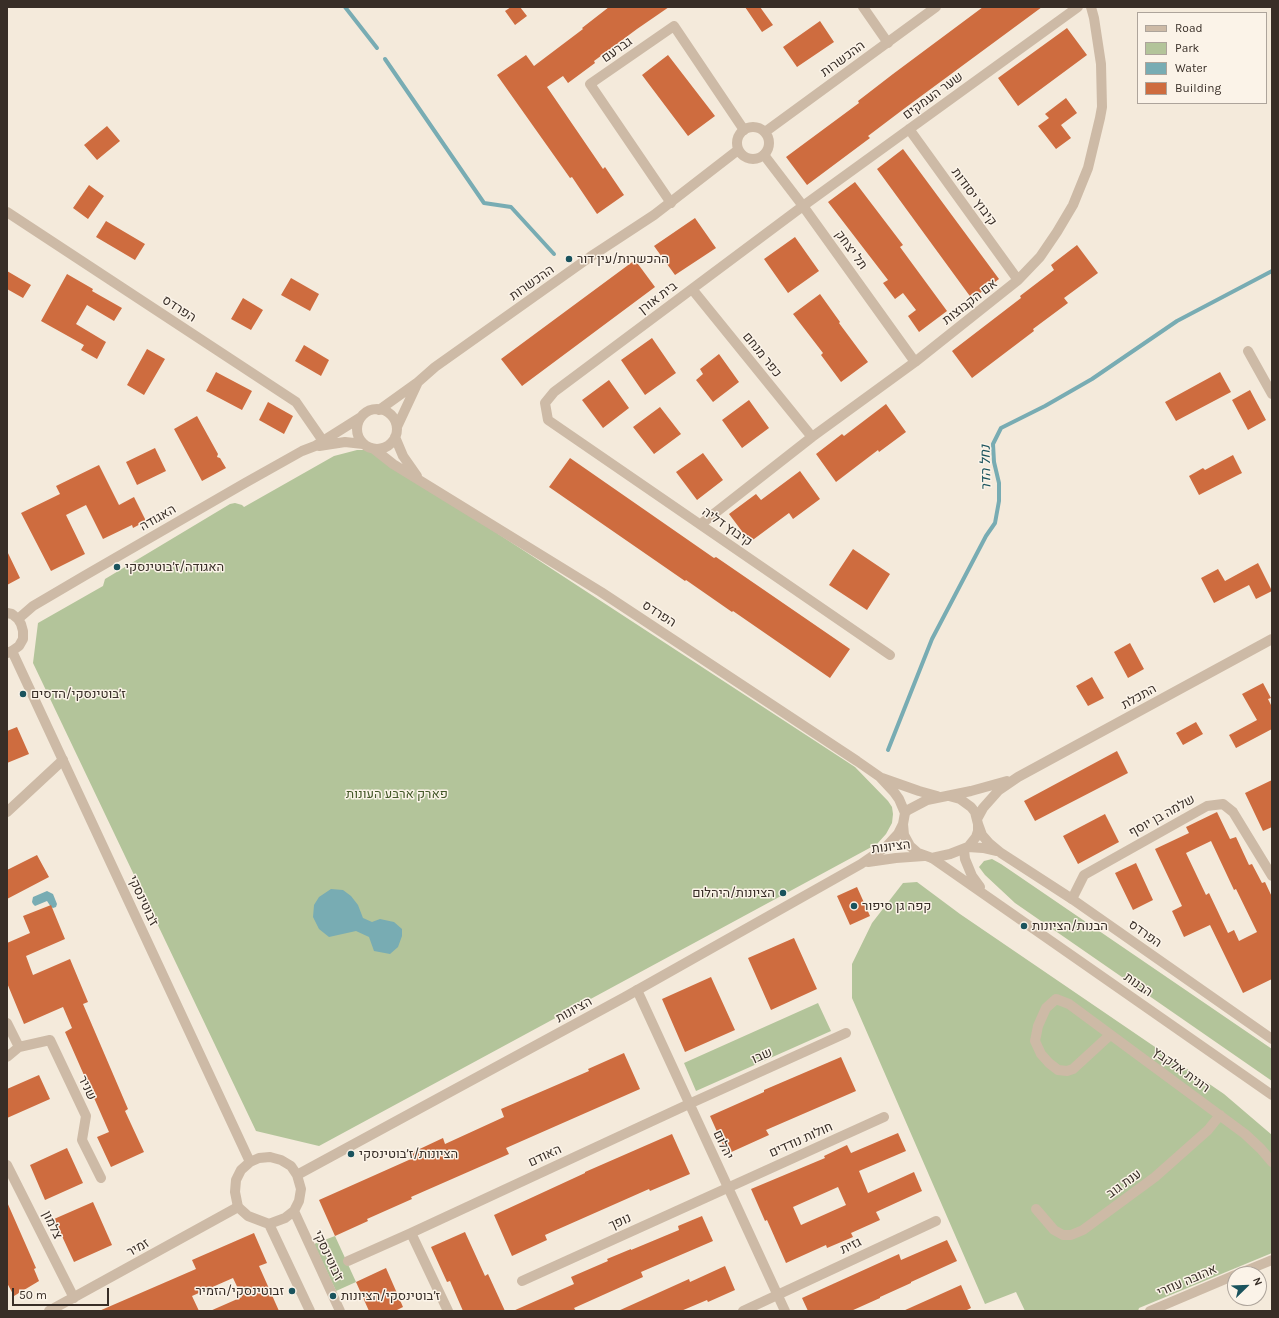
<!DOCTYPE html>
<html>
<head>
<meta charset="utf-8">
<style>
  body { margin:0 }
  #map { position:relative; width:1279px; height:1318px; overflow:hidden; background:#f4eadb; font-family:Karla,sans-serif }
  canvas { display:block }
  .frame { position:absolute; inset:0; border:8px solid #382e27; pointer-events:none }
  .legend { position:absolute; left:1137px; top:12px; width:130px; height:92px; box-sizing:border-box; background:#fbf3e8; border:1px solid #ada49b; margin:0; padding:5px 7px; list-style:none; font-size:12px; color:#382e27 }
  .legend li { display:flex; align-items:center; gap:8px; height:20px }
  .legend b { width:20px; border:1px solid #ada49b }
  .north { position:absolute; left:1227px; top:1266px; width:40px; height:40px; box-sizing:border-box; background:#fbf3e8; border:1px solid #ada49b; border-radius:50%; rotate:67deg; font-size:11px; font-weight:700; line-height:16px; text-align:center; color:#382e27 }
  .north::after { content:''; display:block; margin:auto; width:14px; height:18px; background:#1a535d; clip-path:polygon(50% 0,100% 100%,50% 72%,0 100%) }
  .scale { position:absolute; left:12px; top:1288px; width:97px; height:18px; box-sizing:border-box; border:2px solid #382e27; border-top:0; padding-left:5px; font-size:12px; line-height:14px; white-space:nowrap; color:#382e27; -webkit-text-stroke:3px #fbf3e8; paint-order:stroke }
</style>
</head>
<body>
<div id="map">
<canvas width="1279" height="1318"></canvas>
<div class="frame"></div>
<ul class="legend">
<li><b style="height:5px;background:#cdbaa6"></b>Road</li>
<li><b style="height:11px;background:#b3c49a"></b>Park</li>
<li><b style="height:11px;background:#78acb3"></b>Water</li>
<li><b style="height:11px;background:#ce6c3f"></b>Building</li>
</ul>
<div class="north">N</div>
<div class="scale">50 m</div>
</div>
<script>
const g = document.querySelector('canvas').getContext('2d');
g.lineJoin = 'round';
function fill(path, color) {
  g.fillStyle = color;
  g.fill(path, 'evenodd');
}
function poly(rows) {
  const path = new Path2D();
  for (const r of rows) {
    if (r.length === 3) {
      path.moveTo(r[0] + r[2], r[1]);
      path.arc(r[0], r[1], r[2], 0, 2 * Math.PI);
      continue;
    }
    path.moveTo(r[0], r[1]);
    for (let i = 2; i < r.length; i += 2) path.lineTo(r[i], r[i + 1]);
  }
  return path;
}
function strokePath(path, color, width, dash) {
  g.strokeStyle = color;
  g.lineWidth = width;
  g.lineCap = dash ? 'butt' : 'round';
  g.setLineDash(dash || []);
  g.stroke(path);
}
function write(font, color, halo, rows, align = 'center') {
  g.font = font + ' Karla,Heebo,sans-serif';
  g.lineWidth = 3;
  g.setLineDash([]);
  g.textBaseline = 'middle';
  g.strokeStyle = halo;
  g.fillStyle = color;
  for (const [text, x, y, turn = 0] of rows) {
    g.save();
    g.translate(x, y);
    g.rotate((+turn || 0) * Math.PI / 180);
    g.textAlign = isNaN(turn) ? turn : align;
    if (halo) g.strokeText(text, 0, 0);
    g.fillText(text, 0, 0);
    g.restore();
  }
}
fill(poly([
  [357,450,367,450,382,458,855,767,888,801,892,807,893,814,892,823,886,834,877,844,319,1146,256,1131,33,663,38,623,103,586,105,579,230,504,235,503,242,505,244,507,334,456],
  [992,859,1001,864,1272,1049,1272,1081,1015,903,985,875,979,867,984,861],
  [917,882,960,914,1224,1094,1272,1135,1272,1253,1139,1308,1138,1311,1025,1311,1016,1292,985,1304,852,998,852,964,872,923,903,883],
  [818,1003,831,1031,696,1091,684,1063],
  [335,1236,356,1282,336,1291,314,1244]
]), '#b3c49a');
fill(poly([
  [331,889,343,890,351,896,358,905,363,918,372,922,380,919,394,922,402,929,402,936,398,947,390,954,374,951,369,937,356,931,329,937,319,929,313,917,314,905,319,897],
  [47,891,53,894,57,904,56,907,53,908,51,907,47,901,35,906,33,904,32,902,33,897]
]), '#78acb3');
strokePath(poly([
  [345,7,377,48],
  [385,59,484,203,511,207,554,254],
  [888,750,932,639,986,536,995,523,999,501,999,483,994,462,993,444,1001,428,1045,406,1092,379,1177,321,1272,271]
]), '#78acb3', 4);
fill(poly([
  [511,7,520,7,527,16,515,25,505,11],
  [609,7,669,7,637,29,594,61,595,63,568,83,563,76,547,87,603,169,605,167,624,195,597,214,572,177,570,178,497,75,526,55,534,66,583,29,582,28],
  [745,7,760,7,773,25,762,32],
  [983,7,1042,7,905,108,868,136,870,138,807,185,786,157,859,103,858,101,893,74],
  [820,21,834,42,797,67,783,47],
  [1067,28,1087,55,1018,106,998,78],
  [668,55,715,116,688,136,642,75],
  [1066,98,1077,113,1061,125,1071,138,1056,149,1038,126,1049,118,1045,114],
  [107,126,120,141,97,160,84,145],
  [903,149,999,279,972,299,877,169],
  [855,182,903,245,900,247,947,311,919,332,908,316,916,310,903,293,895,299,883,283,888,280,828,202],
  [89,185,104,196,88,219,73,208],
  [695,218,716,248,675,275,654,246],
  [106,221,145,244,135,260,96,237],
  [795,237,819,271,788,293,764,259],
  [1077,245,1098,273,1064,298,1068,303,1033,329,1034,331,972,378,952,351,1021,298,1020,296,1054,270,1051,265],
  [635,260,655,287,522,386,501,359],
  [7,271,31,285,23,298,7,289],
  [67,274,93,289,92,291,122,308,114,321,87,305,76,324,106,342,97,359,81,350,84,345,41,321],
  [291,278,319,294,310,311,281,295],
  [820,294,840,322,839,323,868,362,841,382,821,355,823,353,793,314],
  [243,298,263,310,251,330,231,319],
  [652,338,676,373,645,395,621,360],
  [304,345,329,360,321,376,295,361],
  [147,349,165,359,144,395,127,385],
  [719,354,739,382,713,402,696,380,703,374,700,369],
  [216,372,252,391,242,410,206,391],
  [1220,372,1231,392,1176,421,1165,402],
  [609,380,629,408,603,428,582,400],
  [1250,390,1266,420,1248,430,1232,400],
  [749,400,769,428,742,448,722,420],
  [268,402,293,416,284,434,259,420],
  [886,404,906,432,879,452,878,450,836,482,816,454,842,434,844,436],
  [660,407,681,434,654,454,633,427],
  [197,416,218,454,217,457,220,458,226,468,202,481,174,429],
  [155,448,166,471,137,485,126,462],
  [703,453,723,480,697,500,676,472],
  [1233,455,1242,473,1199,495,1189,476,1203,468,1205,470],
  [570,458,714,558,716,557,850,649,830,678,733,611,732,612,686,580,685,581,549,487],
  [99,465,119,505,134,497,146,521,133,528,132,525,103,539,86,505,66,515,85,554,51,571,21,513,60,494,56,486],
  [800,471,820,499,793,519,789,513,750,542,729,514,756,494,761,500],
  [853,549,890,574,867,610,829,585],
  [7,551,20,578,7,585],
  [1258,563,1272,591,1256,599,1249,585,1214,603,1201,578,1218,569,1225,581],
  [1130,643,1144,669,1128,678,1114,652],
  [1092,677,1104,698,1088,706,1076,686],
  [1263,683,1271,698,1268,699,1272,707,1272,729,1236,748,1229,735,1257,720,1242,694],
  [1196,722,1203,734,1183,745,1176,733],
  [17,727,29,754,7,763,7,731],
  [1117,751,1128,773,1035,821,1024,801],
  [1272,780,1272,827,1263,831,1245,793],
  [1217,812,1230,839,1236,837,1249,865,1252,864,1262,883,1265,882,1272,897,1272,979,1243,993,1210,925,1184,937,1172,911,1182,906,1155,849,1189,833,1186,827],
  [1211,841,1234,890,1236,889,1257,932,1239,941,1234,930,1228,933,1209,893,1206,895,1186,853],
  [1105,814,1119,842,1078,864,1063,836],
  [37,855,49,877,7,899,7,870],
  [1136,863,1153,900,1133,910,1115,873],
  [857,887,870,916,850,925,837,896],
  [51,905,65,939,26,956,33,975,70,959,88,1002,83,1004,128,1109,125,1111,144,1152,111,1167,97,1137,109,1132,65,1032,72,1028,63,1007,24,1024,7,983,7,943,30,933,23,916],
  [794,938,817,989,771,1010,748,958],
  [711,977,735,1030,685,1052,662,999],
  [624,1053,640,1089,506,1148,509,1154,411,1197,412,1199,367,1219,368,1221,335,1236,319,1200,411,1159,409,1154,443,1138,445,1144,504,1117,501,1109,589,1071,588,1069],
  [841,1057,856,1091,766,1130,769,1135,727,1154,710,1116,764,1092,764,1090],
  [39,1075,50,1099,7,1118,7,1089],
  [898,1133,906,1151,859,1171,868,1193,914,1172,922,1191,876,1212,880,1220,851,1233,853,1237,827,1248,826,1245,786,1263,767,1220,765,1221,751,1189,825,1158,824,1156,847,1145,851,1153],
  [838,1187,846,1205,801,1225,793,1207],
  [672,1134,690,1174,650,1191,649,1189,545,1235,547,1240,512,1256,494,1215,585,1173,585,1172],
  [67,1148,83,1183,45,1200,30,1165],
  [7,1202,36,1268,34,1269,39,1281,14,1296,7,1283],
  [93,1202,112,1245,74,1262,54,1219],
  [702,1216,713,1241,641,1272,643,1277,574,1308,576,1311,513,1311,574,1284,571,1277,608,1261,607,1259,631,1249,631,1250,679,1230,678,1226],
  [465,1232,485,1276,488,1274,505,1311,463,1311,450,1281,447,1282,431,1247],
  [254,1233,267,1263,259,1266,279,1311,210,1311,242,1297,233,1278,192,1296,199,1311,99,1311,196,1269,192,1260],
  [947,1240,957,1261,911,1282,911,1283,880,1297,880,1298,851,1311,808,1311,802,1298,899,1254,901,1260],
  [725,1266,735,1290,708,1302,707,1300,681,1311,618,1311,689,1279,690,1282],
  [386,1268,403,1307,395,1311,369,1311,356,1282],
  [961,1285,971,1308,965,1311,903,1311]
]), '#ce6c3f');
strokePath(poly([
  [863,7,888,43],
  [909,129,1018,280],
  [764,155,803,206,915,362],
  [671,203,590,84,674,26,744,130],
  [7,212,296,402,323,441],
  [692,289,812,437],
  [1248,351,1272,394],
  [701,524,812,437,915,362,1018,280,1040,257,1057,232,1073,205,1088,168,1100,118,1102,107,1101,64,1094,18,1091,7],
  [890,655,548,420,545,403,554,392,803,206,1078,7],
  [7,812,63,760],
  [964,850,965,859,972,876,980,887],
  [932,858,1272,1095],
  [1072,899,1084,875,1207,806,1223,804,1233,812,1272,876],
  [637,990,785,1311],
  [7,1023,19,1047,7,1057],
  [1110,1035,1073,1069,1067,1071,1058,1070,1049,1063,1041,1054,1035,1041,1038,1026,1046,1008,1056,999,1069,1004,1245,1134,1261,1149,1272,1162],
  [19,1047,50,1040,86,1116,82,1140,101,1178],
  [7,1165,74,1298],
  [1036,1209,1054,1230,1063,1235,1071,1235,1083,1230,1155,1177,1208,1130,1220,1115],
  [348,1261,411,1233],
  [1238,1274,1272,1260],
  [522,1281,884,1117],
  [49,1311,238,1207],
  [448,1311,411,1233,689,1104,846,1033],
  [743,1311,936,1221],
  [1150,1311,1235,1275]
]), '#cdbaa6', 10);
strokePath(poly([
  [753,143,16],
  [765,132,936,7],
  [377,429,20],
  [379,410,418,382,435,367,590,257,654,215,738,150],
  [397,427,418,382],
  [395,437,403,456,417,476],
  [319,446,345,442,363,444],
  [374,449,393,464,601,592,857,761,880,777,894,792,899,799,905,813],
  [7,613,12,614,18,619,21,624,23,631,23,639,19,646,12,651,7,653],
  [18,619,33,606,84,576,245,483,302,451,315,446,361,417],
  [12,651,250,1162],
  [882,778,919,791,937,796],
  [949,796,960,799,971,807,975,812,978,824,978,831,976,837,968,847,950,854,932,858,918,853,910,846,904,835,903,824,905,813,908,810,927,800,971,791,1007,781],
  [977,819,983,808,999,790,1018,777,1272,639],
  [978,824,982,835,989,843,1001,853,1072,899,1272,1039],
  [968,847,983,848,996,851],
  [868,862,896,858,924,856],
  [270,1157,281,1160,291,1166,297,1175,301,1189,299,1201,294,1211,285,1218,269,1224,248,1216,238,1207,235,1192,236,1180,241,1170,250,1162,259,1158,270,1157],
  [297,1175,625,997,861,864,887,846,898,834,903,824],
  [294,1211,340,1311],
  [269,1224,310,1311]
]), '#cdbaa6', 10);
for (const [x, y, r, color] of [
  [569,259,4,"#1a535d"],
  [117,567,4,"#1a535d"],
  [23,694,4,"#1a535d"],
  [783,893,4,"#1a535d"],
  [854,906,4,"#1a535d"],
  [1024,926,4,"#1a535d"],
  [351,1154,4,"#1a535d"],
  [292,1291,4,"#1a535d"],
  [333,1296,4,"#1a535d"]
]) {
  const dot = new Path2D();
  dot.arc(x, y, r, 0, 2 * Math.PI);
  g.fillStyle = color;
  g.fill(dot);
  strokePath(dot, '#fbf3e8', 1.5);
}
write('13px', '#382e27', '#fbf3e8', [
  ["גברעם",617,50,-35],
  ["ההכשרות",843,59,-36],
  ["שער העמקים",933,96,-36],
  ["קיבוץ יסודות",974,197,54],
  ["תל יצחק",851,250,54],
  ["ההכשרות",532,283,-35],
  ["בית אורן",658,298,-37],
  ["אם הקבוצות",970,302,-38],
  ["הפרדס",179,309,33],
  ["כפר מנחם",762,355,51],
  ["האגודה",158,518,-30],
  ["קיבוץ דליה",727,527,35],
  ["הפרדס",659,614,33],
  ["התכלת",1139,697,-29],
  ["שלמה בן יוסף",1162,816,-29],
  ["הציונות",891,847,-7],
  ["ז'בוטינסקי",143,901,65],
  ["הפרדס",1145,934,35],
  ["הבנות",1138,985,35],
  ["הציונות",574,1010,-29],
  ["שבו",762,1056,-24],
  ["רונית אלקבץ",1181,1070,36],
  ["שניר",87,1088,64],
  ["חולות נודדים",801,1140,-24],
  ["יהלום",723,1145,65],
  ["האודם",545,1156,-25],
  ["ענת גוב",1124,1184,-36],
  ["נופך",620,1222,-24],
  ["צלמון",52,1225,64],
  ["גזית",851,1246,-25],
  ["זמיר",138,1248,-29],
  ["ז'בוטינסקי",328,1256,65],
  ["אהובה עוזרי",1187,1281,-23]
]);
write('13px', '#382e27', '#fbf3e8', [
  ["ההכשרות/עין דור",577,259],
  ["האגודה/ז׳בוטינסקי",125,567],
  ["ז׳בוטינסקי/הדסים",31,694],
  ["הציונות/היהלום",775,893,"right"],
  ["קפה גן סיפור",862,906],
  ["הבנות/הציונות",1032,926],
  ["הציונות/ז׳בוטינסקי",359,1154],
  ["זבוטינסקי/הזמיר",284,1291,"right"],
  ["ז׳בוטינסקי/הציונות",341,1296]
], 'left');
write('13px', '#445829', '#fbf3e8', [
  ["פארק ארבע העונות",397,794]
]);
write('italic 14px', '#1a535d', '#fbf3e8', [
  ["נחל הדר",986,468,-91]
]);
</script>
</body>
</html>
